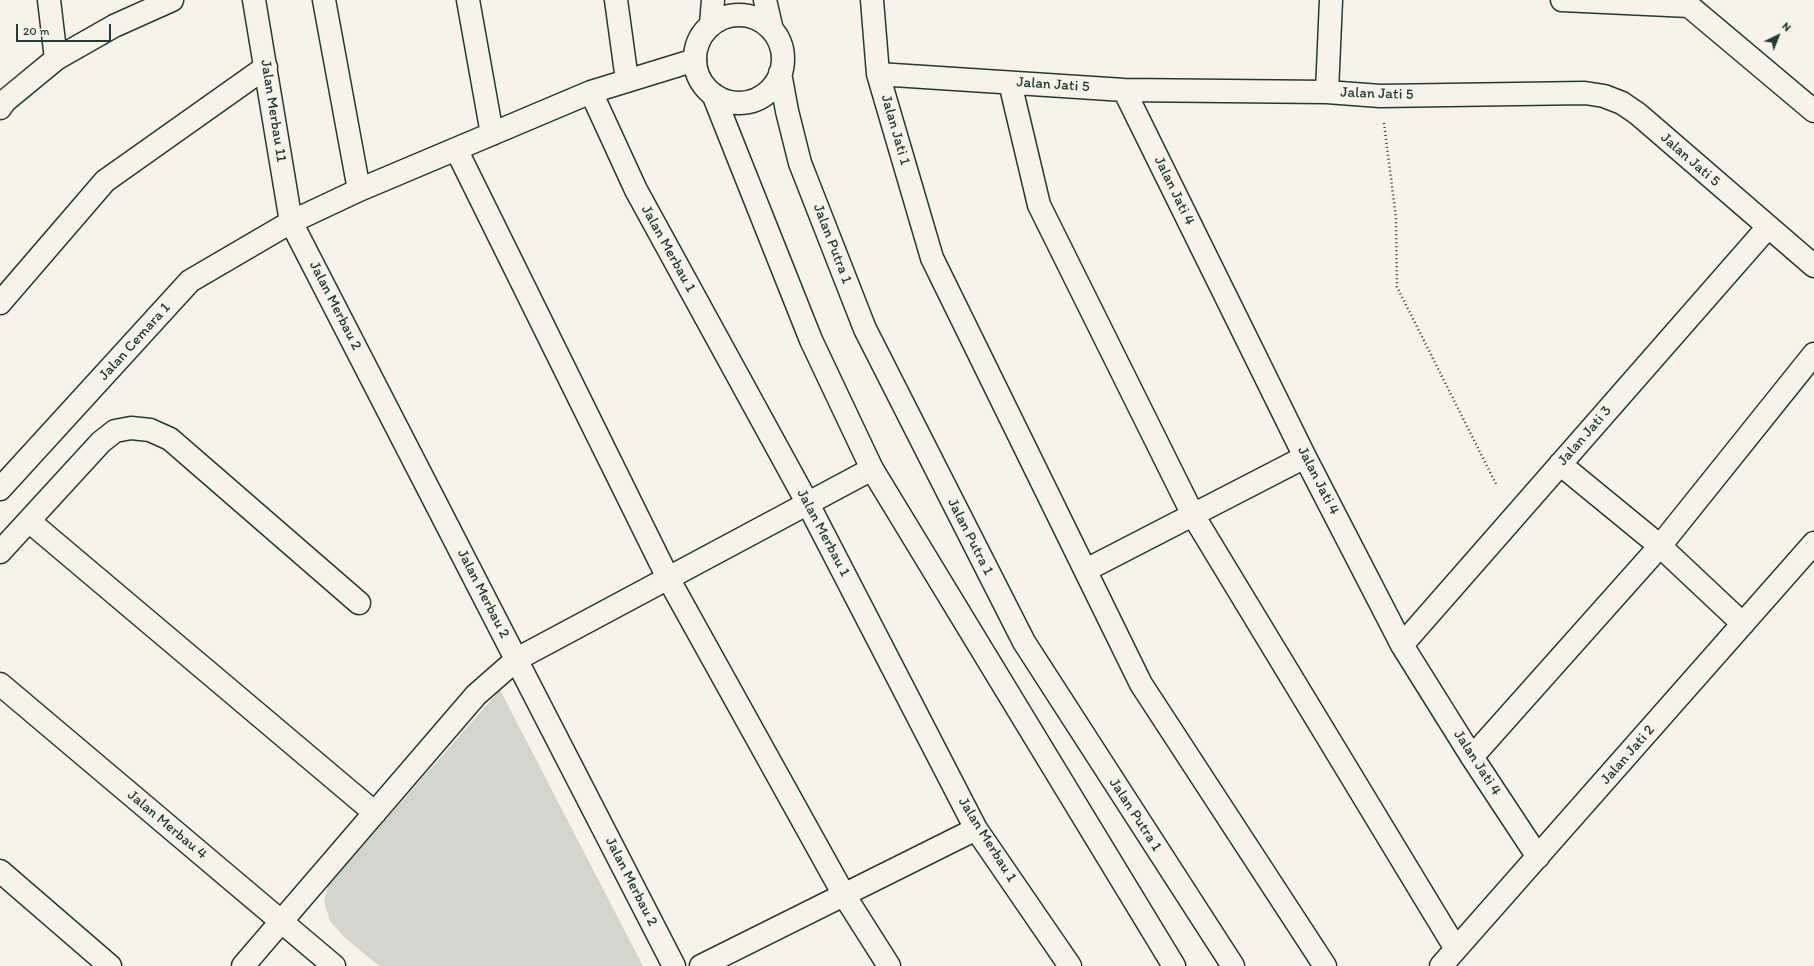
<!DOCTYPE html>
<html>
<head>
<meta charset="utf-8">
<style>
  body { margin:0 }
  #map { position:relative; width:1814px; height:966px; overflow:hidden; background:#f7f3e8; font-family:Itim,sans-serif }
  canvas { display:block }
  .north { position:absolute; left:1758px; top:16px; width:40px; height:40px; -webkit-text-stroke:3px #f7f3e8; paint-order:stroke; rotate:43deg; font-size:11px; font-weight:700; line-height:16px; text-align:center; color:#1f3d34 }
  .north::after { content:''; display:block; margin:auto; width:14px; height:18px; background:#1f3d34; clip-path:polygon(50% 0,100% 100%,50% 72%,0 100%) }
  .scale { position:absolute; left:16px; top:24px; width:95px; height:18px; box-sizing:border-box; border:2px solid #1f3d34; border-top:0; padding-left:5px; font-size:12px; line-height:14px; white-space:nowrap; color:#1f3d34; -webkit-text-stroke:3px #f7f3e8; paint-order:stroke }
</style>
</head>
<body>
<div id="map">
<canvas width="1814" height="966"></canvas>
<div class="north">N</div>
<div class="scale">20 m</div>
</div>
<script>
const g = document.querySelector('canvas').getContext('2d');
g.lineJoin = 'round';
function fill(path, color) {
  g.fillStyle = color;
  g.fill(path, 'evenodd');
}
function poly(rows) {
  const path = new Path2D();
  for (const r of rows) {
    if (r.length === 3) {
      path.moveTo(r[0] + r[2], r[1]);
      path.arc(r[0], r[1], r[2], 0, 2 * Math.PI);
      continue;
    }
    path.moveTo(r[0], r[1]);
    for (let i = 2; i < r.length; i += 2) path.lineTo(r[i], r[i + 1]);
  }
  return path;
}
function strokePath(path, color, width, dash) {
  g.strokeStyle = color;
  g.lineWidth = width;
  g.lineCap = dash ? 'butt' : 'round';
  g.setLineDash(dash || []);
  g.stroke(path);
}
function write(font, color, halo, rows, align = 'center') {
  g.font = font + ' Itim,sans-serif';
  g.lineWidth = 3;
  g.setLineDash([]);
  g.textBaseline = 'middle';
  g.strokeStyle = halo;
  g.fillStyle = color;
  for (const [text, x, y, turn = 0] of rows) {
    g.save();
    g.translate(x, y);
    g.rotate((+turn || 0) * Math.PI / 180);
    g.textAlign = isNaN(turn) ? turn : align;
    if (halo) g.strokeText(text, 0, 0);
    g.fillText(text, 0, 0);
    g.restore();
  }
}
fill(poly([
  [500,690,643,966,379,966,344,937,330,921,324,901,328,885]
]), '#d3d5ca');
const minor = poly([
  [49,0,56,59],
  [254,0,291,222,674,966],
  [324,0,359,190],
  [468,0,492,134],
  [616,0,627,80],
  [872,0,878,74,932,258,1141,684,1325,966],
  [1562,0,1689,6,1814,111],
  [878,74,1124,90,1327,92,1380,96,1585,93,1604,96,1622,103,1638,114,1814,266],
  [1010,83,1039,205,1193,515,1456,949],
  [1124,90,1305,457,1402,645,1472,757,1538,857],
  [591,92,636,190,808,504,976,829,1070,966],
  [1327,92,1331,0],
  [0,108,5,101,56,59,114,26,172,0],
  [456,149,668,578,844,895,889,966],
  [0,303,105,181,266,67],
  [1560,464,1660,546,1743,624],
  [0,489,190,281,291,222,359,190,591,92,695,60],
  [29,521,375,813],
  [0,552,101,442,115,431,131,428,150,430,170,439,359,603],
  [1086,570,1305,457],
  [1402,645,1768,227],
  [0,684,334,966],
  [1472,757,1660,546,1814,354],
  [0,871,110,966],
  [243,966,476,695,517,659,872,469],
  [701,966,976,829],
  [1441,966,1814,543]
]);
const major = poly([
  [765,0,772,30],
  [739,59,44],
  [711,25,713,0],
  [780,73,787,111,800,163,865,329,1024,642,1233,966],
  [713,94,811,340,872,469,1174,966]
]);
strokePath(minor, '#1f3d34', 25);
strokePath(major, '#1f3d34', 25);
strokePath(poly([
  [1384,123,1396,218,1397,287,1496,484]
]), '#1f3d34', 2.5, [1, 3]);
strokePath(minor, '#f7f3e8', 22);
strokePath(major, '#f7f3e8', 22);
write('15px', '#1f3d34', '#f7f3e8', [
  ["Jalan Jati 5",1053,85,4],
  ["Jalan Jati 5",1377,94,2],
  ["Jalan Merbau 11",273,111,81],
  ["Jalan Jati 1",895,130,74],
  ["Jalan Jati 5",1690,160,41],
  ["Jalan Jati 4",1174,191,64],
  ["Jalan Putra 1",832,244,69],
  ["Jalan Merbau 1",668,249,61],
  ["Jalan Merbau 2",335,306,63],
  ["Jalan Cemara 1",135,342,-48],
  ["Jalan Jati 3",1585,436,-49],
  ["Jalan Jati 4",1318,481,63],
  ["Jalan Merbau 1",823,533,62],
  ["Jalan Putra 1",970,537,63],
  ["Jalan Merbau 2",483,594,63],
  ["Jalan Jati 2",1628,755,-49],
  ["Jalan Jati 4",1477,763,57],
  ["Jalan Putra 1",1135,815,57],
  ["Jalan Merbau 4",167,825,40],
  ["Jalan Merbau 1",987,840,58],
  ["Jalan Merbau 2",631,882,63]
]);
</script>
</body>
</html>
